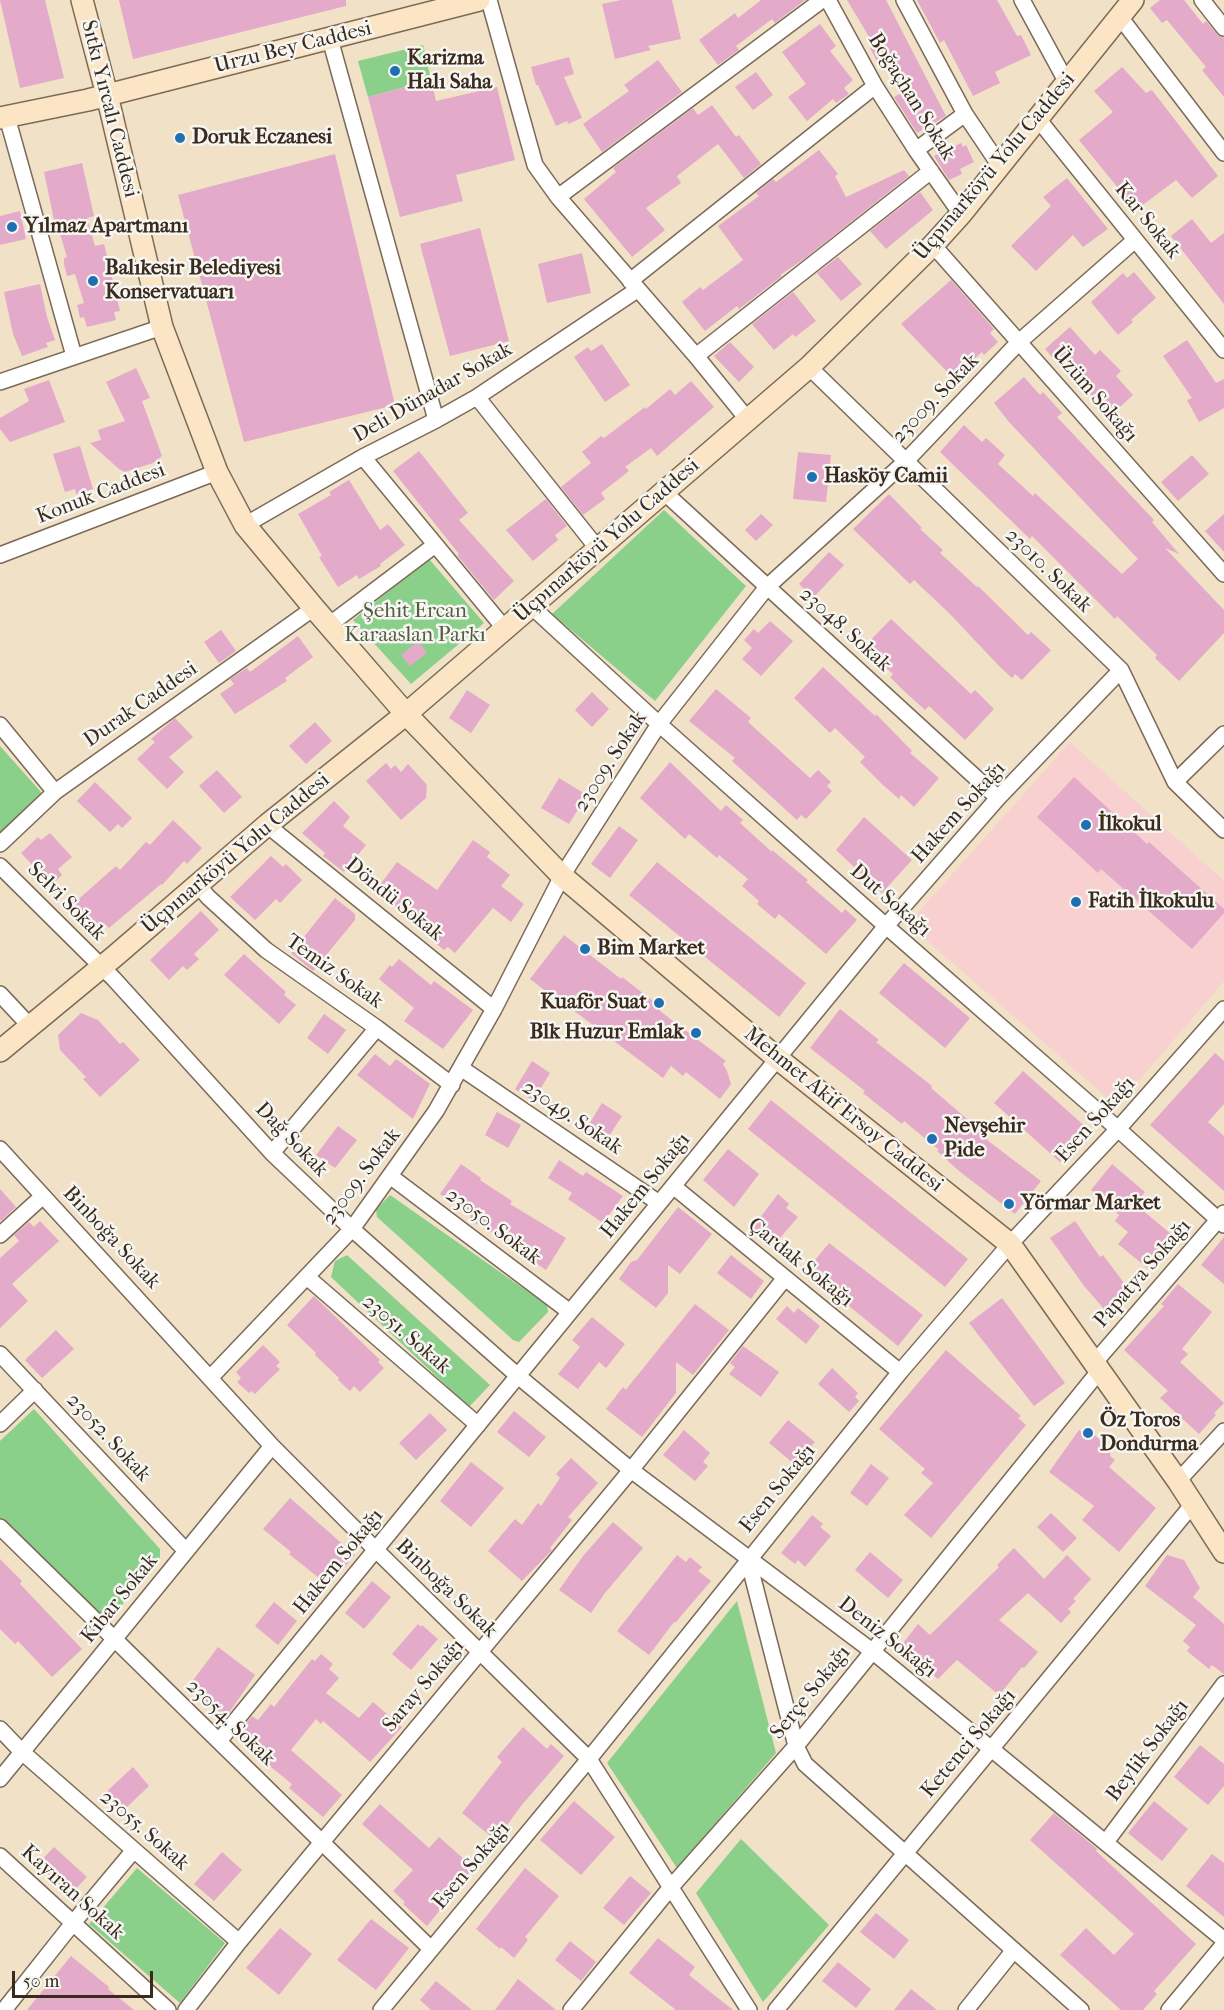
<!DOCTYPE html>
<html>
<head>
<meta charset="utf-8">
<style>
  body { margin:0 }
  #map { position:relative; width:1224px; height:2010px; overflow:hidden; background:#f1e1c6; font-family:"IM FELL French Canon",serif }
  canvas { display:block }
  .scale { position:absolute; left:12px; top:1971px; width:141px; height:27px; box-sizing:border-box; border:3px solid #3b2a1e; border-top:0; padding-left:8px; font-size:18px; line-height:21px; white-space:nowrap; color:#3b2a1e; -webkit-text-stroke:4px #f6f6f2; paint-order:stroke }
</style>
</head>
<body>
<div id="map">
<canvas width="1224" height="2010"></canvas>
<div class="scale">50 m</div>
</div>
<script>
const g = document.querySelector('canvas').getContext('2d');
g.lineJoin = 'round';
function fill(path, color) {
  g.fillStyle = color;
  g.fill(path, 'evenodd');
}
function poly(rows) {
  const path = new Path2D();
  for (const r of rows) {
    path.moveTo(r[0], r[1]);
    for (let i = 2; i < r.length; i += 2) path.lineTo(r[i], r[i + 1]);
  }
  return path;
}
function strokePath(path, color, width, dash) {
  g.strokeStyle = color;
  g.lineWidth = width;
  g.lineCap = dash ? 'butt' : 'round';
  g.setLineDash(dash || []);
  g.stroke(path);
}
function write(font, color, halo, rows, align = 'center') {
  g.font = font + ' "IM FELL French Canon",serif';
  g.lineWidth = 5;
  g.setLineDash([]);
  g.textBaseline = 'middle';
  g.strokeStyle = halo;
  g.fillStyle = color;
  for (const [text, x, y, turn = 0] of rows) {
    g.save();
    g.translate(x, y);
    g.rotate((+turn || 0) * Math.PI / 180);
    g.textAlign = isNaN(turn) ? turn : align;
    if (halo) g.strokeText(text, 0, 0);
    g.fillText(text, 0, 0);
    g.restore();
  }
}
fill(poly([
  [1070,742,1224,881,1224,981,1117,1106,908,924]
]), '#f7d0cf');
fill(poly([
  [423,45,431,80,368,97,358,61],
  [664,510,746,586,655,701,552,614],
  [429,559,484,623,411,684,353,620],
  [0,746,41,792,40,796,0,832],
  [390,1195,547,1305,548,1312,519,1342,513,1340,377,1217,376,1209],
  [347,1255,490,1385,469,1407,331,1277,335,1261],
  [34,1409,160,1549,160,1559,111,1618,102,1619,0,1519,0,1441],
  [737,1601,776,1753,677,1868,607,1763],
  [741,1839,829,1925,763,2002,696,1893],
  [137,1868,225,1943,180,2003,89,1924]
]), '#8ad08a');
fill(poly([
  [0,0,45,0,64,78,20,88],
  [119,0,346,0,346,6,133,59],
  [621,0,672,0,681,39,648,46,651,50,615,59,602,4],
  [761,0,805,0,775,23,772,19,736,46,739,50,718,65,699,40,735,13,738,18],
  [847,0,886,0,946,116,917,133,894,97,901,93,885,62,879,65,870,48,874,45],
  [917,0,997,0,1017,36,1021,35,1031,55,995,72,1000,83,973,96,944,40,940,43],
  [1160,0,1184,0,1203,24,1206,21,1217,34,1224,38,1224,97,1202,70,1206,67,1167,20,1162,23,1150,8],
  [820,24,836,46,830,51,853,80,844,88,849,94,836,103,833,99,807,121,788,97,806,84,782,52],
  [569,57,574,74,564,77,582,118,568,124,567,121,556,126,538,85,536,85,531,67],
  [658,60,682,92,602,152,583,124,629,91,624,85],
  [1122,67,1146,93,1152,90,1218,176,1192,198,1176,180,1136,210,1079,140,1113,112,1094,91],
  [756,72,773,95,753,110,735,87],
  [431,80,436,101,497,87,515,160,456,175,463,201,400,217,368,97],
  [712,105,736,137,739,135,761,164,744,178,718,144,677,176,681,183,646,208,665,230,632,257,584,199,616,172,613,168,693,108,698,115],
  [961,143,963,147,966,145,974,162,960,169,962,174,949,180,934,156],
  [819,150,838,174,835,176,846,197,904,170,909,176,804,259,780,275,782,276,739,309,737,306,705,331,682,302,700,287,703,290,743,260,718,226,759,196,756,193,773,179,776,182],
  [335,154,395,405,244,442,178,195],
  [82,163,94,216,87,218,95,246,104,244,120,311,114,312,116,320,87,327,84,317,80,318,77,305,84,303,75,274,67,276,64,264,64,258,67,257,57,224,55,225,44,172],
  [1067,178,1108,229,1083,247,1073,235,1036,271,1011,246,1051,206,1043,197],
  [920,192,933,210,886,249,870,231],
  [20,211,26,239,0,245,0,216],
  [1192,219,1211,243,1224,233,1224,304,1171,236],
  [480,228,509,341,450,356,420,244],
  [582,253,591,293,547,303,538,264],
  [838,257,862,284,841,301,817,273],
  [1134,272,1156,298,1131,320,1133,322,1118,335,1091,302,1123,273,1127,278],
  [951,280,994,329,990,333,998,342,984,355,982,352,953,378,901,324],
  [40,284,47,317,55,340,46,343,48,347,22,356,13,334,4,292],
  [793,292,816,321,795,337,793,334,774,350,752,324],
  [1070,327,1095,355,1100,350,1121,371,1116,376,1133,395,1110,416,1083,386,1080,389,1045,349],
  [1187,340,1216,383,1224,379,1224,408,1199,422,1187,400,1192,398,1163,356],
  [730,342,754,367,739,382,714,356],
  [602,344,630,385,605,402,574,357,588,347,591,351],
  [136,368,150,398,142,401,162,456,153,463,125,472,119,469,90,443,101,440,98,430,125,421,106,382],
  [1024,377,1040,395,1043,392,1062,413,1057,417,1154,520,1152,522,1179,554,1165,548,1224,610,1224,633,1179,681,1155,658,1157,655,1117,616,1115,619,1032,536,1030,539,940,452,964,425,982,442,986,438,1005,455,998,464,1033,496,1035,493,1122,574,1138,559,1009,422,994,403],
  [49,380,65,422,10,442,0,429,0,418,29,401,24,389],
  [691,381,714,407,657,456,651,448,625,467,629,471,601,493,605,499,583,515,561,487,591,463,582,452,601,436,604,438,645,407,646,409,670,389,675,395],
  [80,446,93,489,76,494,75,489,65,492,53,454],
  [419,451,468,513,459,520,514,581,494,600,457,555,459,554,393,471],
  [798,452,831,455,826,502,793,499],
  [1192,455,1209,474,1178,501,1161,482],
  [349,480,380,530,388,524,405,545,380,564,381,566,359,579,357,575,338,587,319,557,322,556,298,514,331,495,329,492],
  [889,494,922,528,920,529,943,550,940,553,977,587,978,586,1028,635,1031,632,1051,650,1022,680,1015,674,1012,678,999,666,950,614,914,580,910,584,853,529],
  [546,499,567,526,555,535,558,540,533,561,506,530],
  [761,514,773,525,756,541,745,530],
  [1224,514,1224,552,1205,531],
  [829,552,844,565,813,598,799,584],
  [891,619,971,694,975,690,994,709,965,740,929,706,925,710,903,690,890,677,893,674,864,647],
  [770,621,793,641,761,676,742,659,752,648,744,640,754,629,758,633],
  [221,630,236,651,219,663,204,642],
  [298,636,313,657,285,678,287,681,235,714,220,694,234,684,230,679,247,668,250,672],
  [418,641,427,653,410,666,401,655],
  [823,667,875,716,876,714,912,751,910,753,939,778,914,807,901,795,899,799,883,785,860,762,865,757,835,728,830,733,794,698],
  [716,689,751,718,748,722,810,778,818,770,831,782,827,786,832,791,806,819,801,815,797,820,732,761,735,758,689,721],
  [467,690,490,705,471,733,449,718],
  [592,692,609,709,592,727,575,710],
  [175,718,193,737,169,757,184,772,167,789,137,759,155,742,151,739],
  [315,722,332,741,306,764,289,746],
  [670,762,721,811,726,805,743,820,740,823,772,852,772,850,808,880,806,882,842,913,845,909,857,920,826,954,779,914,775,919,757,904,759,901,742,886,748,879,719,855,717,858,689,834,685,839,640,798],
  [386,763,391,769,395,765,401,772,408,764,427,785,426,798,401,820,366,781],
  [217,770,242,797,224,813,199,786],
  [1074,777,1147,844,1149,842,1224,909,1224,913,1192,949,1101,869,1098,873,1037,817],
  [559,778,587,795,569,824,541,808],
  [95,782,132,818,122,828,118,824,110,832,77,801],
  [334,801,350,817,343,826,366,845,344,872,323,856,325,853,302,833],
  [864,817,912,860,882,893,836,850],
  [173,820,202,848,187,864,184,861,162,885,161,884,109,928,106,925,97,932,73,904,116,866,120,870,146,842,150,845],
  [619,826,638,840,610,878,591,864],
  [50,833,72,857,58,869,62,875,51,885,21,853,38,837,41,840],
  [473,840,490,852,487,857,510,875,501,886,524,904,511,922,493,908,455,953,448,947,444,950,422,932,425,928,374,893,397,862,437,890],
  [271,856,283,867,286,864,302,880,280,903,276,899,255,920,230,897],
  [657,862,806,983,779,1017,629,895],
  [335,898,355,914,355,920,313,971,291,953],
  [201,911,219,930,194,954,199,959,187,970,183,966,169,980,150,960],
  [564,935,621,979,622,977,662,1008,660,1011,726,1061,723,1064,727,1071,731,1084,720,1099,686,1072,683,1076,671,1066,663,1078,573,1010,572,1011,530,979],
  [244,954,286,992,284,995,296,1005,279,1024,224,975],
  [399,959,431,985,434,981,473,1010,443,1049,404,1021,414,1008,379,979,390,965,392,967],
  [904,963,970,1018,945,1048,879,993],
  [840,1009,879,1040,876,1042,932,1086,931,1088,966,1118,988,1138,987,1140,1041,1181,1015,1214,959,1171,937,1151,939,1150,904,1121,902,1124,863,1093,865,1091,810,1048],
  [81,1013,98,1020,120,1044,123,1042,140,1060,100,1097,83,1079,86,1077,60,1050,58,1035],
  [324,1014,346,1030,328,1054,307,1038],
  [1215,1053,1224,1061,1224,1104,1208,1122,1224,1136,1224,1191,1150,1125],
  [375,1054,390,1066,396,1059,430,1084,413,1119,357,1075],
  [532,1061,550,1073,533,1101,515,1089],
  [1023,1071,1089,1130,1060,1162,994,1103],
  [771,1100,968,1259,945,1287,748,1129],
  [602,1103,622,1116,602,1147,583,1134],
  [497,1112,521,1125,508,1148,485,1135],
  [338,1126,357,1140,335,1168,316,1155],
  [728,1149,759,1174,734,1207,703,1180],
  [559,1160,583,1176,586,1172,623,1196,603,1223,568,1199,572,1193,548,1178],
  [461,1164,481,1178,480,1180,512,1201,510,1204,566,1238,546,1270,523,1255,525,1253,469,1219,471,1216,440,1194],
  [1112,1164,1145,1192,1135,1204,1177,1239,1151,1271,1118,1244,1128,1232,1115,1221,1119,1215,1091,1190],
  [0,1189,16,1207,1,1221,0,1219],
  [778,1194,789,1204,786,1208,798,1217,774,1245,753,1227],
  [678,1207,712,1234,680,1274,668,1265,668,1293,656,1308,619,1279,631,1262,637,1260],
  [40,1221,59,1241,12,1284,28,1301,0,1328,0,1258,19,1241,14,1235,29,1222,34,1227],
  [1075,1221,1100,1257,1103,1255,1130,1291,1105,1310,1084,1286,1050,1238],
  [1224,1237,1224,1284,1201,1265],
  [829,1243,923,1315,898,1346,806,1271],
  [731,1255,764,1281,751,1299,717,1273],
  [1178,1284,1212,1312,1182,1349,1188,1354,1180,1362,1224,1403,1214,1413,1216,1415,1199,1434,1160,1398,1168,1391,1124,1350,1164,1306,1161,1304],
  [314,1296,380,1360,378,1362,384,1368,360,1392,354,1386,350,1391,338,1380,339,1378,315,1355,316,1353,287,1325],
  [1002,1298,1065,1383,1034,1406,969,1323],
  [695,1304,729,1330,693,1375,676,1362,676,1393,642,1437,606,1409,623,1387,626,1390,628,1387],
  [787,1306,794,1313,798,1308,820,1326,806,1344,776,1319],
  [592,1317,625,1344,606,1368,599,1362,578,1389,558,1374,580,1347,572,1340],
  [56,1330,74,1349,42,1378,25,1360],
  [263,1345,280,1362,276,1366,280,1369,255,1394,251,1391,249,1393,237,1382,241,1378,236,1372],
  [743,1346,779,1372,761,1397,729,1374,735,1367,730,1363],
  [946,1350,1021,1416,1018,1418,1026,1425,931,1538,904,1515,933,1483,921,1473,925,1469,879,1429],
  [832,1368,858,1393,855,1397,859,1401,849,1412,818,1384],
  [514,1411,546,1437,529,1457,497,1432],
  [430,1413,447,1430,416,1460,399,1443],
  [788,1420,815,1442,810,1447,814,1450,799,1468,769,1443],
  [684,1430,710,1453,703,1462,708,1466,695,1481,663,1455],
  [1079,1430,1085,1435,1092,1433,1111,1449,1110,1456,1115,1460,1109,1467,1156,1508,1119,1552,1082,1520,1094,1506,1049,1472],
  [571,1458,598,1483,568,1517,572,1520,550,1548,552,1550,522,1581,488,1551,515,1519,522,1525,538,1503,541,1506,560,1478,556,1474],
  [471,1462,504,1488,471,1527,440,1501],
  [871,1464,889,1478,867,1506,850,1493],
  [290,1498,355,1555,329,1586,289,1554,291,1552,263,1529],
  [1051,1513,1077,1538,1063,1552,1037,1527],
  [812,1515,823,1524,820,1527,831,1536,805,1567,798,1560,795,1564,781,1553],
  [613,1522,643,1548,605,1593,591,1613,559,1590,583,1556],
  [1014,1548,1044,1579,1067,1555,1091,1579,1073,1599,1076,1601,1068,1609,1071,1612,1061,1623,1028,1593,999,1620,1038,1652,1024,1668,1022,1667,999,1695,957,1660,938,1679,900,1647,918,1624,930,1635,999,1567,997,1565],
  [870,1552,903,1580,888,1598,855,1570],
  [677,1555,686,1562,690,1557,702,1567,698,1571,711,1581,675,1623,674,1622,649,1655,617,1631],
  [1167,1555,1184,1560,1200,1588,1193,1597,1224,1624,1224,1674,1212,1665,1209,1669,1187,1651,1190,1647,1183,1641,1196,1625,1145,1586],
  [0,1559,22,1581,20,1584,82,1649,52,1677,18,1641,15,1644,0,1629],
  [372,1581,391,1597,364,1629,345,1613],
  [274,1602,297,1621,278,1645,255,1626],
  [418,1624,421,1627,422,1625,438,1639,411,1670,392,1654],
  [218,1647,255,1675,226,1717,188,1687],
  [321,1654,333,1664,329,1669,339,1678,326,1693,359,1718,373,1702,402,1727,370,1762,323,1721,321,1724,316,1719,291,1750,342,1795,323,1817,289,1788,292,1784,240,1742,247,1733,242,1729,252,1716,258,1720,271,1704,274,1707,312,1659,315,1661],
  [523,1727,547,1749,551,1744,564,1756,521,1806,499,1836,498,1835,494,1839,462,1813,502,1762,497,1757],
  [1200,1745,1224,1764,1224,1786,1208,1805,1174,1777],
  [133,1767,149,1786,126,1808,122,1805,118,1808,104,1794],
  [574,1801,615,1837,581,1875,540,1840],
  [1154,1801,1188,1829,1162,1861,1128,1833],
  [380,1804,429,1848,439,1837,474,1868,454,1890,455,1892,427,1926,403,1904,405,1902,393,1891,413,1870,362,1824],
  [1054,1813,1097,1849,1096,1851,1196,1944,1154,1991,1157,1994,1143,2010,1121,2010,1060,1955,1086,1928,1114,1955,1134,1934,1030,1840],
  [54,1847,87,1877,70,1895,37,1865],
  [222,1852,242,1870,214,1901,194,1884],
  [1212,1854,1224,1863,1224,1917,1186,1886],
  [525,1868,559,1896,525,1937,528,1940,514,1958,501,1947,500,1949,476,1929],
  [630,1876,651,1893,624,1925,603,1908],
  [876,1913,909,1940,894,1959,860,1932],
  [371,1919,409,1948,376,1990,337,1960],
  [280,1928,312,1954,279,1995,246,1968],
  [658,1938,695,1967,689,1975,733,2010,676,2010,629,1973],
  [570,1941,596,1962,581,1981,555,1960],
  [71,1956,109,1987,108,1989,134,2010,27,2010],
  [838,1962,871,1989,856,2008,822,1981],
  [518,1979,556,2010,495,2010],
  [436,1981,472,2010,431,2010,420,2000],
  [911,1989,937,2010,894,2010]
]), '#e4aaca');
const minor = poly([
  [489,0,535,165,558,197,696,356,748,420],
  [828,0,875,86,916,150,961,214],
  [904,0,965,114,916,150],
  [1022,0,1067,83],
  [1202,0,1224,28],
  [1120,17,1224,153],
  [330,39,436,420],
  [965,114,1000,166],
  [7,117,74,356],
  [1038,119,1224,350],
  [558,197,822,0],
  [933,245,1224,574],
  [630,281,875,86],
  [696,356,931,171],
  [809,367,1121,670,1175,782,1224,830],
  [0,382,162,327],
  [477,397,598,549],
  [363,457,505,629],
  [665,493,998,798],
  [245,525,363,457,436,420,477,397,637,290],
  [0,555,217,472],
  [531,606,659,724,886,926,1118,1129,1224,1225],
  [329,625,435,545],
  [0,725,55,792],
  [1175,782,1224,734],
  [267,825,494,1009],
  [0,844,55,792,314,608],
  [0,866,114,979,272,1153,352,1229,518,1376,631,1470,872,1651,1224,1940],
  [198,885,208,897,266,950,377,1028,452,1085],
  [0,994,29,1025],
  [461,1068,659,1203],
  [0,1149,272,1446,376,1550,589,1759,749,2010],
  [272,1153,377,1028],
  [390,1176,570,1312],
  [673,1186,900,1372],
  [0,1235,43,1196],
  [307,1277,478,1425],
  [0,1354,186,1551],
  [1095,1362,1224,1213],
  [210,1378,352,1229,436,1111,494,1009,562,876,659,724,767,587,905,462,1019,342,1135,240],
  [0,1424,35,1390],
  [1178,1481,1224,1431],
  [0,1527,431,1949],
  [748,1559,796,1746,805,1764,1081,2010],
  [0,1729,22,1752,239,1942],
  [219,1741,886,926,998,798,1121,670],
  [0,1779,272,1446],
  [1106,1842,1224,1684],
  [0,1856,168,2010],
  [4,2010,73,1923,134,1850],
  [186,2010,239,1942,631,1470,785,1278],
  [381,2010,589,1759,900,1372,1010,1244,1118,1129,1224,1009],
  [571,2010,671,1887,796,1746,1100,1370],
  [776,2010,1193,1504],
  [966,2010,1014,1950],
  [1169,2010,1224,1944]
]);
const secondary = poly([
  [82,0,107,95,162,327,217,472,245,525,314,608,406,714,562,876,777,1058,1010,1244,1178,1481,1224,1552],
  [0,118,88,100,479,0],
  [0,1051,115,956,267,825,406,714,809,367,933,245,961,214,1133,0]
]);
strokePath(minor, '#7b6a59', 18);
strokePath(secondary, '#7b6a59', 24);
strokePath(minor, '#fff', 15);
strokePath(secondary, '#fce5c4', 21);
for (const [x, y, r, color] of [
  [395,71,6,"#1f6fb2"],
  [180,138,6,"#1f6fb2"],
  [12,227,6,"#1f6fb2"],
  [93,281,6,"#1f6fb2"],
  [812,477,6,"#1f6fb2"],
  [1086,825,6,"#1f6fb2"],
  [1076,902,6,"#1f6fb2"],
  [585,949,6,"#1f6fb2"],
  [659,1003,6,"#1f6fb2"],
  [696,1033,6,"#1f6fb2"],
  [932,1139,6,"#1f6fb2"],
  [1009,1204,6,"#1f6fb2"],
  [1088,1433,6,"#1f6fb2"]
]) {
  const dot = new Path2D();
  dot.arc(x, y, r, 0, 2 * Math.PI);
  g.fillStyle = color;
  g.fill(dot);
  strokePath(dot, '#f6f6f2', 2);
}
write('21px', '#3b2a1e', '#f6f6f2', [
  ["Urzu Bey Caddesi",293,48,-14],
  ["Boğaçhan Sokak",911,97,58],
  ["Sıtkı Yırcalı Caddesi",109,109,76],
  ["Üçpınarköyü Yolu Caddesi",995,167,-50],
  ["Kar Sokak",1147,221,51],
  ["Deli Dünadar Sokak",433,393,-30],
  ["Üzüm Sokağı",1094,395,49],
  ["23009. Sokak",936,399,-46],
  ["Konuk Caddesi",101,494,-21],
  ["Üçpınarköyü Yolu Caddesi",607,541,-41],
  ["23010. Sokak",1048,571,44],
  ["23048. Sokak",845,630,42],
  ["Durak Caddesi",141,705,-35],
  ["23009. Sokak",611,762,-57],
  ["Hakem Sokağı",959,813,-48],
  ["Üçpınarköyü Yolu Caddesi",236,854,-40],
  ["Döndü Sokak",394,900,39],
  ["Dut Sokağı",890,901,41],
  ["Selvi Sokak",66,902,45],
  ["Temiz Sokak",334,972,35],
  ["Mehmet Akif Ersoy Caddesi",843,1110,39],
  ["23049. Sokak",572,1118,34],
  ["Esen Sokağı",1096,1120,-48],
  ["Dağ Sokak",291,1140,46],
  ["23009. Sokak",362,1177,-53],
  ["Hakem Sokağı",646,1186,-51],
  ["23050. Sokak",493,1227,37],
  ["Binboğa Sokak",111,1238,47],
  ["Çardak Sokağı",800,1263,39],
  ["Papatya Sokağı",1143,1274,-49],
  ["23051. Sokak",406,1335,41],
  ["23052. Sokak",108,1438,47],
  ["Esen Sokağı",778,1489,-51],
  ["Hakem Sokağı",339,1562,-51],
  ["Binboğa Sokak",446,1589,44],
  ["Kibar Sokak",120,1599,-51],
  ["Deniz Sokağı",887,1638,38],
  ["Saray Sokağı",424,1686,-50],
  ["Serçe Sokağı",811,1693,-51],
  ["23054. Sokak",230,1723,44],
  ["Ketenci Sokağı",969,1744,-50],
  ["Beylik Sokağı",1148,1751,-53],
  ["23055. Sokak",144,1831,41],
  ["Esen Sokağı",472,1866,-50],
  ["Kayıran Sokak",72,1893,42]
]);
write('bold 21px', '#3b2a1e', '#f6f6f2', [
  ["Karizma",407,59],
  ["Halı Saha",407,83],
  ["Doruk Eczanesi",192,138],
  ["Yılmaz Apartmanı",24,227],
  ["Balıkesir Belediyesi",105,269],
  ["Konservatuarı",105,293],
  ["Hasköy Camii",824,477],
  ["İlkokul",1098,825],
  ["Fatih İlkokulu",1088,902],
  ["Bim Market",597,949],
  ["Kuaför Suat",647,1003,"right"],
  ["Blk Huzur Emlak",684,1033,"right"],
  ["Nevşehir",944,1127],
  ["Pide",944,1151],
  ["Yörmar Market",1021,1204],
  ["Öz Toros",1100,1421],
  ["Dondurma",1100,1445]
], 'left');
write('21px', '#535c3e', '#f6f6f2', [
  ["Şehit Ercan",415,612],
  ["Karaaslan Parkı",415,636]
]);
</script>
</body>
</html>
